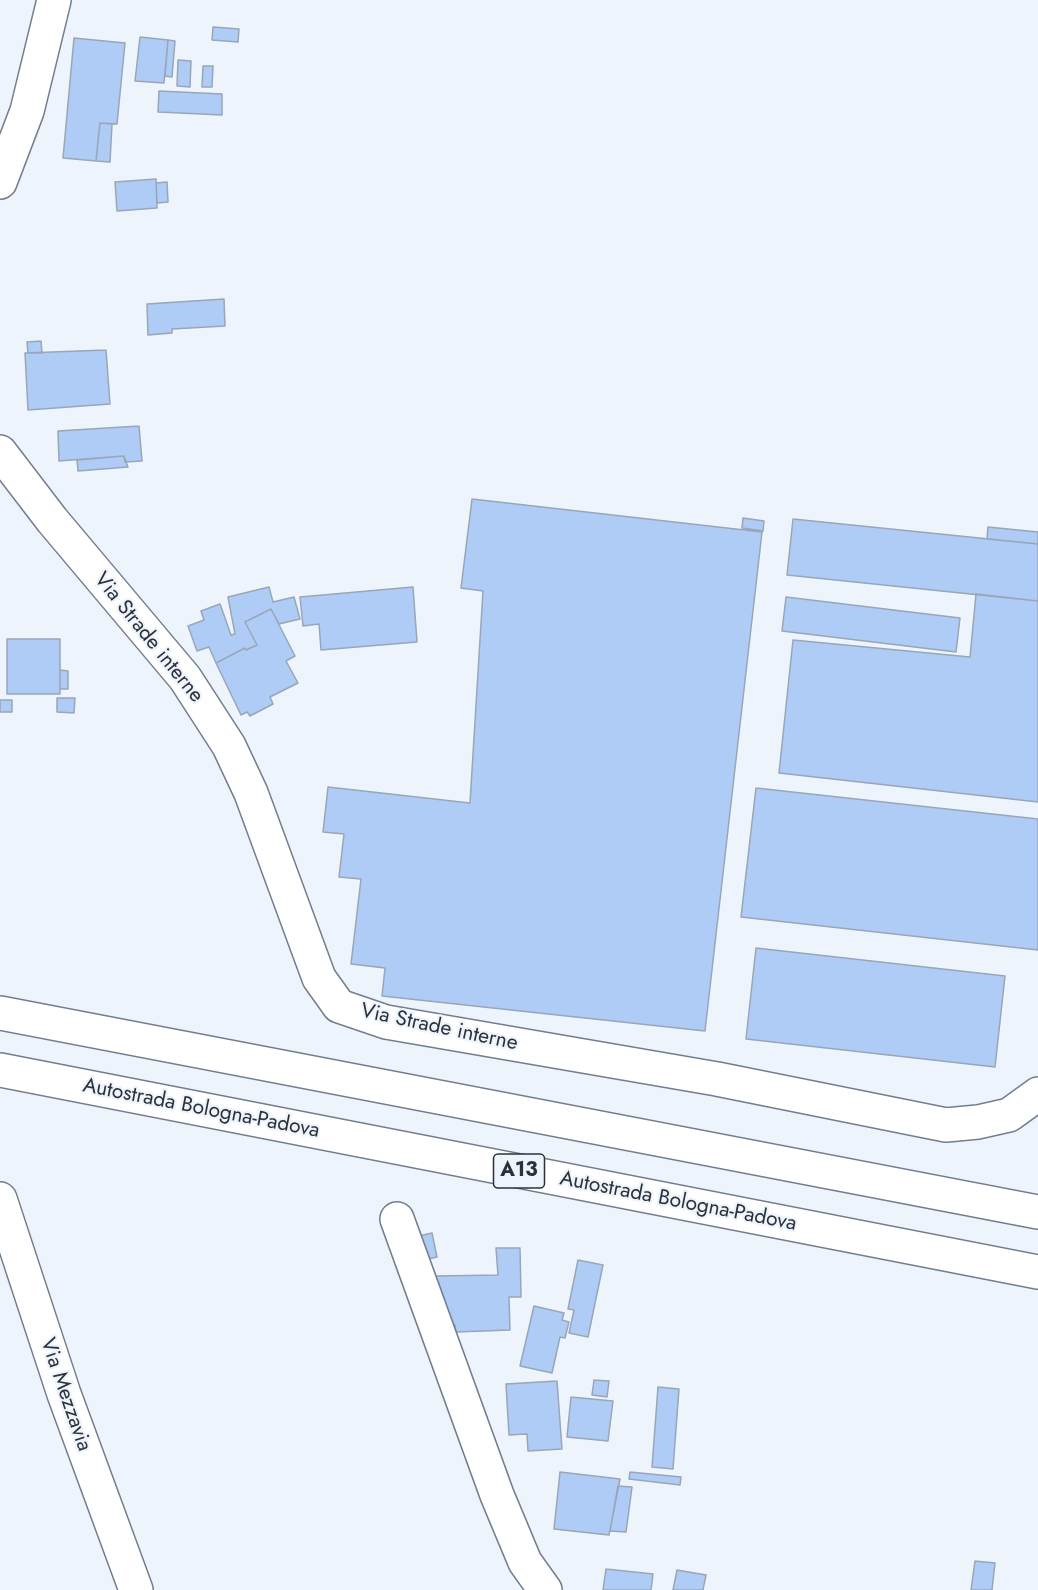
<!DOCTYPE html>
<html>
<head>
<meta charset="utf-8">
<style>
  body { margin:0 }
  canvas { display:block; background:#eef4fc }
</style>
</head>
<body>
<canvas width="1038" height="1590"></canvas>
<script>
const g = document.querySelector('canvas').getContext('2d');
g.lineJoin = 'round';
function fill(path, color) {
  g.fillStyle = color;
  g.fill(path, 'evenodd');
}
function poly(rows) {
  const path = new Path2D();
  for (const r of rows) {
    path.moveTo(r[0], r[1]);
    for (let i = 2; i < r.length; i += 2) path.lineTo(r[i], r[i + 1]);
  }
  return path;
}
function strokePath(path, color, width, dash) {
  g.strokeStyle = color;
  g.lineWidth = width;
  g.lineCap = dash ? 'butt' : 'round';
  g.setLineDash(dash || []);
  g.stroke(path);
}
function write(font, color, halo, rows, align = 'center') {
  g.font = font + ' Jost,sans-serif';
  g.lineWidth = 4.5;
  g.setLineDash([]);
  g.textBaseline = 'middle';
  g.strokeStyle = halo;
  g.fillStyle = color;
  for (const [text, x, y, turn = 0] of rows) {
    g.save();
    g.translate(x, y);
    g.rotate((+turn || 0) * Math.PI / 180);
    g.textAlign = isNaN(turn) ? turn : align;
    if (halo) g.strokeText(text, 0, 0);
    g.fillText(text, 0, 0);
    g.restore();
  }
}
const building = poly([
  [213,27,239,29,238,42,212,40,213,27],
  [140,37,168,40,164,83,135,81,140,37],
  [74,38,125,43,117,124,100,123,96,161,63,158,74,38],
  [168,40,175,41,172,77,165,76,168,40],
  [178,60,191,61,190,87,177,86,178,60],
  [203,66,213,66,212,87,202,87,203,66],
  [159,91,222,94,222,115,158,112,159,91],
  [100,123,112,124,110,162,96,161,100,123],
  [156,179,157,208,117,211,115,182,156,179],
  [167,182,168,202,157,203,156,183,167,182],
  [224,299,225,326,172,329,172,333,148,335,147,304,224,299],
  [41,341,42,353,28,353,27,342,41,341],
  [106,350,110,404,28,410,25,353,106,350],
  [139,426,142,461,125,462,124,456,59,461,58,431,139,426],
  [124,456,128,467,78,471,77,460,124,456],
  [472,499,762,532,705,1031,382,996,385,968,351,964,361,879,339,877,344,834,323,832,328,787,470,803,483,591,461,588,472,499],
  [743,518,764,521,763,531,742,528,743,518],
  [793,519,1038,544,1038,601,787,575,793,519],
  [988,527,1038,532,1038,544,987,539,988,527],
  [269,587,273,602,294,597,300,619,279,624,271,609,245,622,257,645,246,650,245,648,216,663,209,647,197,651,188,626,204,620,201,611,220,604,231,635,235,634,228,597,269,587],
  [413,587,417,642,321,650,319,624,303,626,300,597,413,587],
  [976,594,1038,601,1038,802,779,773,793,640,970,657,976,594],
  [786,597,960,618,956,652,782,631,786,597],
  [271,609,295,656,286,661,298,683,270,697,273,704,250,716,247,712,241,715,216,663,245,648,246,650,257,645,245,622,271,609],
  [7,639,60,639,60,694,7,694,7,639],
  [60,670,68,671,68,689,60,689,60,670],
  [57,698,75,698,74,713,57,712,57,698],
  [0,700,12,700,12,712,0,712,0,700],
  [756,788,1038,819,1038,950,741,917,756,788],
  [756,948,1005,976,995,1067,746,1039,756,948],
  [432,1233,437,1257,419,1261,414,1237,432,1233],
  [496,1248,520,1248,521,1297,509,1297,510,1330,456,1332,455,1325,440,1326,435,1276,498,1275,496,1248],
  [578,1260,603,1265,588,1337,569,1333,574,1310,568,1309,578,1260],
  [534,1306,564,1313,562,1320,569,1322,565,1338,560,1337,552,1373,520,1366,534,1306],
  [594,1380,609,1381,607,1397,592,1395,594,1380],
  [557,1381,562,1449,528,1451,527,1434,509,1435,506,1384,557,1381],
  [658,1387,679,1389,673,1469,652,1467,658,1387],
  [571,1397,613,1401,608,1441,567,1437,571,1397],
  [560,1472,620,1479,609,1535,554,1529,560,1472],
  [630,1472,681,1477,680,1485,629,1479,630,1472],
  [618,1486,632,1487,626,1532,610,1531,618,1486],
  [975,1561,995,1563,992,1590,971,1590,975,1561],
  [606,1569,653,1574,651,1590,603,1590,606,1569],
  [677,1570,706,1575,703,1590,673,1590,677,1570]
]);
fill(building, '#aeccf5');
strokePath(building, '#99a6b8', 1.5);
const minor = poly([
  [0,182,27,111,54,0],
  [0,452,52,520,185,678,229,746,251,793,319,978,339,1006,386,1022,717,1079,946,1125,978,1122,1009,1115,1038,1094],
  [397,1219,497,1495,525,1562,545,1590]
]);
const major = poly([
  [0,1199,64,1394,136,1590]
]);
const highway = poly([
  [0,1013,1038,1212],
  [0,1070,1038,1272]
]);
strokePath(minor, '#727e8f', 36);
strokePath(major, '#727e8f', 36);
strokePath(highway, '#727e8f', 36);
strokePath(minor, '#fff', 33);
strokePath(major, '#fff', 33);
strokePath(highway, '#fff', 33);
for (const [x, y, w] of [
  [519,1171,51]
]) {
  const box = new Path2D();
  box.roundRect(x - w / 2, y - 17, w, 34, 4.5);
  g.fillStyle = '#eef4fc';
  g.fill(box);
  strokePath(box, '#2c3139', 1.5);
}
write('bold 20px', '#2c3139', null, [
  ["A13",519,1171]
]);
write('21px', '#2c3139', '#eef4fc', [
  ["Via Strade interne",148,638,51],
  ["Via Strade interne",439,1028,12],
  ["Autostrada Bologna-Padova",201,1109,11],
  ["Autostrada Bologna-Padova",678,1202,11],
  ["Via Mezzavia",65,1395,71]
]);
</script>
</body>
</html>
